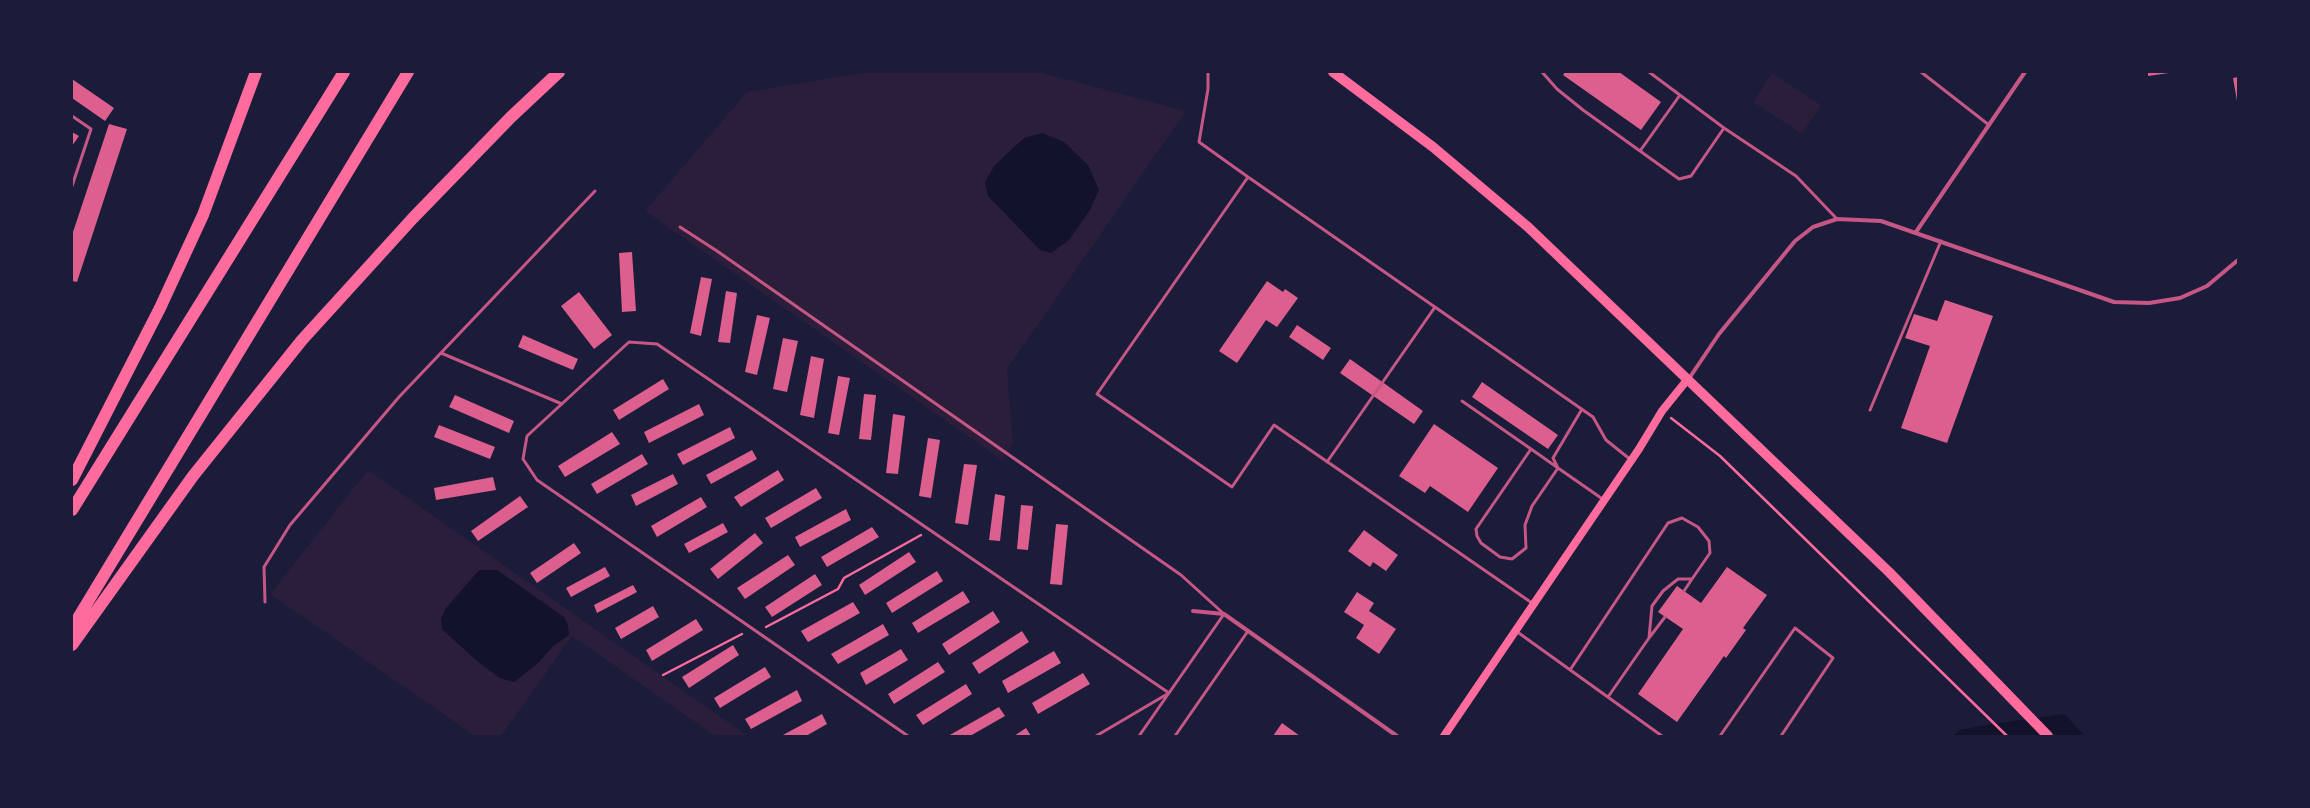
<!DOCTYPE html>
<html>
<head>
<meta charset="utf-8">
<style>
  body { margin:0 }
  #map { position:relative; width:2310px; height:808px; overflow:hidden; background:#1b1b3a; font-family:"Fira Sans",sans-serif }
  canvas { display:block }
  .frame { position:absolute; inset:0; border:73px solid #1b1b3a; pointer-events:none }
</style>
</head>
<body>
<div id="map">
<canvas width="2310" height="808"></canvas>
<div class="frame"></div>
</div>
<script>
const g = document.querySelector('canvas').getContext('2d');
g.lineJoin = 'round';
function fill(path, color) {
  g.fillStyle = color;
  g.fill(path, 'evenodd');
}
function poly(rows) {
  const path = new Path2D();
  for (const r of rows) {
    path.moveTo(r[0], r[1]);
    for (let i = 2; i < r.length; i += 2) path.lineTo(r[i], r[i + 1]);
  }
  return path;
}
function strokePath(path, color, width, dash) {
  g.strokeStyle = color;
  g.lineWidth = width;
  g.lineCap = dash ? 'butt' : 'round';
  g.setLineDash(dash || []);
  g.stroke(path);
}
fill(poly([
  [867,72,1039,72,1186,111,1007,369,1013,443,1002,460,645,211,747,92],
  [1772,73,1821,105,1802,134,1753,102],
  [368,470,748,736,715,736,572,636,501,736,475,736,270,594],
  [446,608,569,635,552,647,539,662,514,682,500,678,477,660,442,629,441,619]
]), '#2a1e3b');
fill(poly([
  [1042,133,1064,142,1088,165,1099,190,1090,210,1069,240,1051,253,1040,250,988,196,985,182,995,165,1024,138],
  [479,570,497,570,564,617,568,625,569,635,552,647,539,662,514,682,500,678,477,661,442,629,441,619,446,608],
  [2064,714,2085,736,1952,736,1960,730,1986,725]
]), '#12122b');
fill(poly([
  [1565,72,1619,72,1661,102,1641,130,1563,75],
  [2148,72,2169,72,2169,73,2148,76],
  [2238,77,2238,101,2237,101,2233,78],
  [72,79,114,108,105,121,72,98],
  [109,124,127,129,77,282,72,281,72,235],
  [72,132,79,136,72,146],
  [632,252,636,311,622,312,619,253],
  [701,277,712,279,701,336,690,333],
  [1267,281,1283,292,1285,289,1298,298,1277,327,1266,320,1237,363,1219,351],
  [726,291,737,293,730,343,718,342],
  [579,292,612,335,594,349,561,306],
  [1945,300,1993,316,1947,443,1901,428,1930,346,1905,338,1914,314,1937,321],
  [757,315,770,318,757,375,745,372],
  [1297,325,1331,348,1323,360,1289,337],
  [523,335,578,359,573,370,518,347],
  [783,338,798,341,787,392,773,389],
  [811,356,824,359,814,418,800,415],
  [1350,359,1423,411,1414,424,1340,373],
  [838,376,850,378,839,435,828,433],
  [663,379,669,389,619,420,613,410],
  [1482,382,1558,435,1548,449,1472,397],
  [864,394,876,395,871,440,859,439],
  [455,395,514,421,509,433,449,407],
  [699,404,704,415,649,443,644,432],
  [893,414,905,416,898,474,886,473],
  [1434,424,1498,468,1468,512,1430,486,1425,493,1399,476],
  [439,425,495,447,490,459,434,437],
  [730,427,735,438,683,465,677,454],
  [612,432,620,444,565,477,558,466],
  [928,438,940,440,931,498,919,496],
  [752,450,757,459,711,484,706,475],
  [642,454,648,464,597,494,591,484],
  [964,464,977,465,968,525,955,523],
  [778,470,784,480,741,507,734,497],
  [673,474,678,484,636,506,631,495],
  [493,477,496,490,436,500,434,488],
  [816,488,822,498,771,528,765,518],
  [995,494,1005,496,1000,541,989,540],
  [520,496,528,507,478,541,471,531],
  [701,497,707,507,657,537,651,526],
  [1021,505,1033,506,1028,550,1017,549],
  [846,509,851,520,800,547,795,537],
  [723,523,728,532,689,553,684,544],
  [1056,524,1068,525,1062,585,1050,584],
  [872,527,879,537,827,567,821,557],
  [1364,530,1398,555,1386,571,1373,562,1370,567,1348,551],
  [755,533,763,543,718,579,710,569],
  [574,543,581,553,537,583,530,573],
  [909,552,916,562,865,595,859,585],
  [788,555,795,565,745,599,737,588],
  [605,567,610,576,571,597,566,588],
  [1727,567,1767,595,1743,628,1746,630,1726,658,1724,656,1677,722,1638,694,1683,629,1658,612,1677,586,1701,603],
  [937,571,943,581,892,613,886,603],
  [815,574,822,585,772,617,765,607],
  [633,585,637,592,597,613,594,605],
  [963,591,970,602,918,633,912,623],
  [1357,592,1374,603,1369,611,1396,629,1379,654,1356,638,1364,625,1344,612],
  [853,602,860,613,808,642,801,631],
  [653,606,659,617,621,639,615,628],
  [993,611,1000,622,949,655,942,644],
  [696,619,703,630,652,661,646,650],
  [883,624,889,635,838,664,831,654],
  [1022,631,1029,642,979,674,972,663],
  [733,645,739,655,689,688,682,677],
  [901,649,908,660,866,685,860,673],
  [1054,651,1061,663,1008,693,1002,681],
  [938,662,945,672,894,704,888,694],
  [765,667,771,677,720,708,714,698],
  [1083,673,1090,684,1038,714,1032,703],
  [966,684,972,694,923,725,916,715],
  [797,690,802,701,751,729,745,719],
  [999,707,1005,716,970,736,948,736],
  [822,714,827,724,806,736,781,736],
  [1282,723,1300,736,1273,736],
  [1026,728,1031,736,1014,736]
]), '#dd5f8e');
strokePath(poly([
  [1671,418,1720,456,2007,736],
  [766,627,838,589,844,578,921,535],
  [663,675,742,634]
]), '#ff6b9d', 2.5);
strokePath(poly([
  [1208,72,1208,89,1199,142,1248,177,1097,394,1232,487,1274,425,1532,603],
  [1542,72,1557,89,1583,110,1679,179,1691,176,1724,128],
  [1649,72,1724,128,1796,176,1837,219],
  [1921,72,1989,125],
  [72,116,91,129,72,186],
  [1640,151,1680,95],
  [1248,177,1593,417,1606,440,1631,460],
  [680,227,717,251,1181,575,1224,614,1139,736],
  [441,353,562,404],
  [1462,401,1531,449,1558,468,1532,506,1525,525,1526,548,1512,559,1500,557,1481,543,1477,536,1476,529,1531,449],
  [1582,409,1553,458,1558,468,1604,500],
  [1870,410,1941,241],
  [1327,462,1435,307],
  [1684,591,1692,579],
  [265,602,264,567,290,525,399,397,595,191],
  [1516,631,1662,736],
  [1649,638,1665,617],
  [1570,670,1668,523,1682,518,1698,527,1709,541,1710,553,1692,579,1678,579,1663,591,1652,606,1649,638,1608,697],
  [908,736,537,480,523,459,527,436,629,342,657,344,1169,693,1096,736],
  [1175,736,1248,631],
  [1720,736,1795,628,1833,658,1781,736]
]), '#c65784', 3);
strokePath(poly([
  [1916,232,2025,72],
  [1688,380,1719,334,1795,241,1813,227,1837,219,1881,221,2114,302,2149,303,2180,298,2207,286,2238,260],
  [1193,611,1224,614,1397,736]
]), '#c65784', 4);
strokePath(poly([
  [1444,736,1639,449,1662,411,1687,380]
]), '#ff6b9d', 8);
strokePath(poly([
  [1333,72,1433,147,1528,227,1889,572,2048,736]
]), '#ff6b9d', 10);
strokePath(poly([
  [72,480,160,308,203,215,256,72],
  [72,510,344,72],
  [72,628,408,72],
  [72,645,193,476,302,340,413,218,511,117,559,72]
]), '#ff6b9d', 12);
</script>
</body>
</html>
